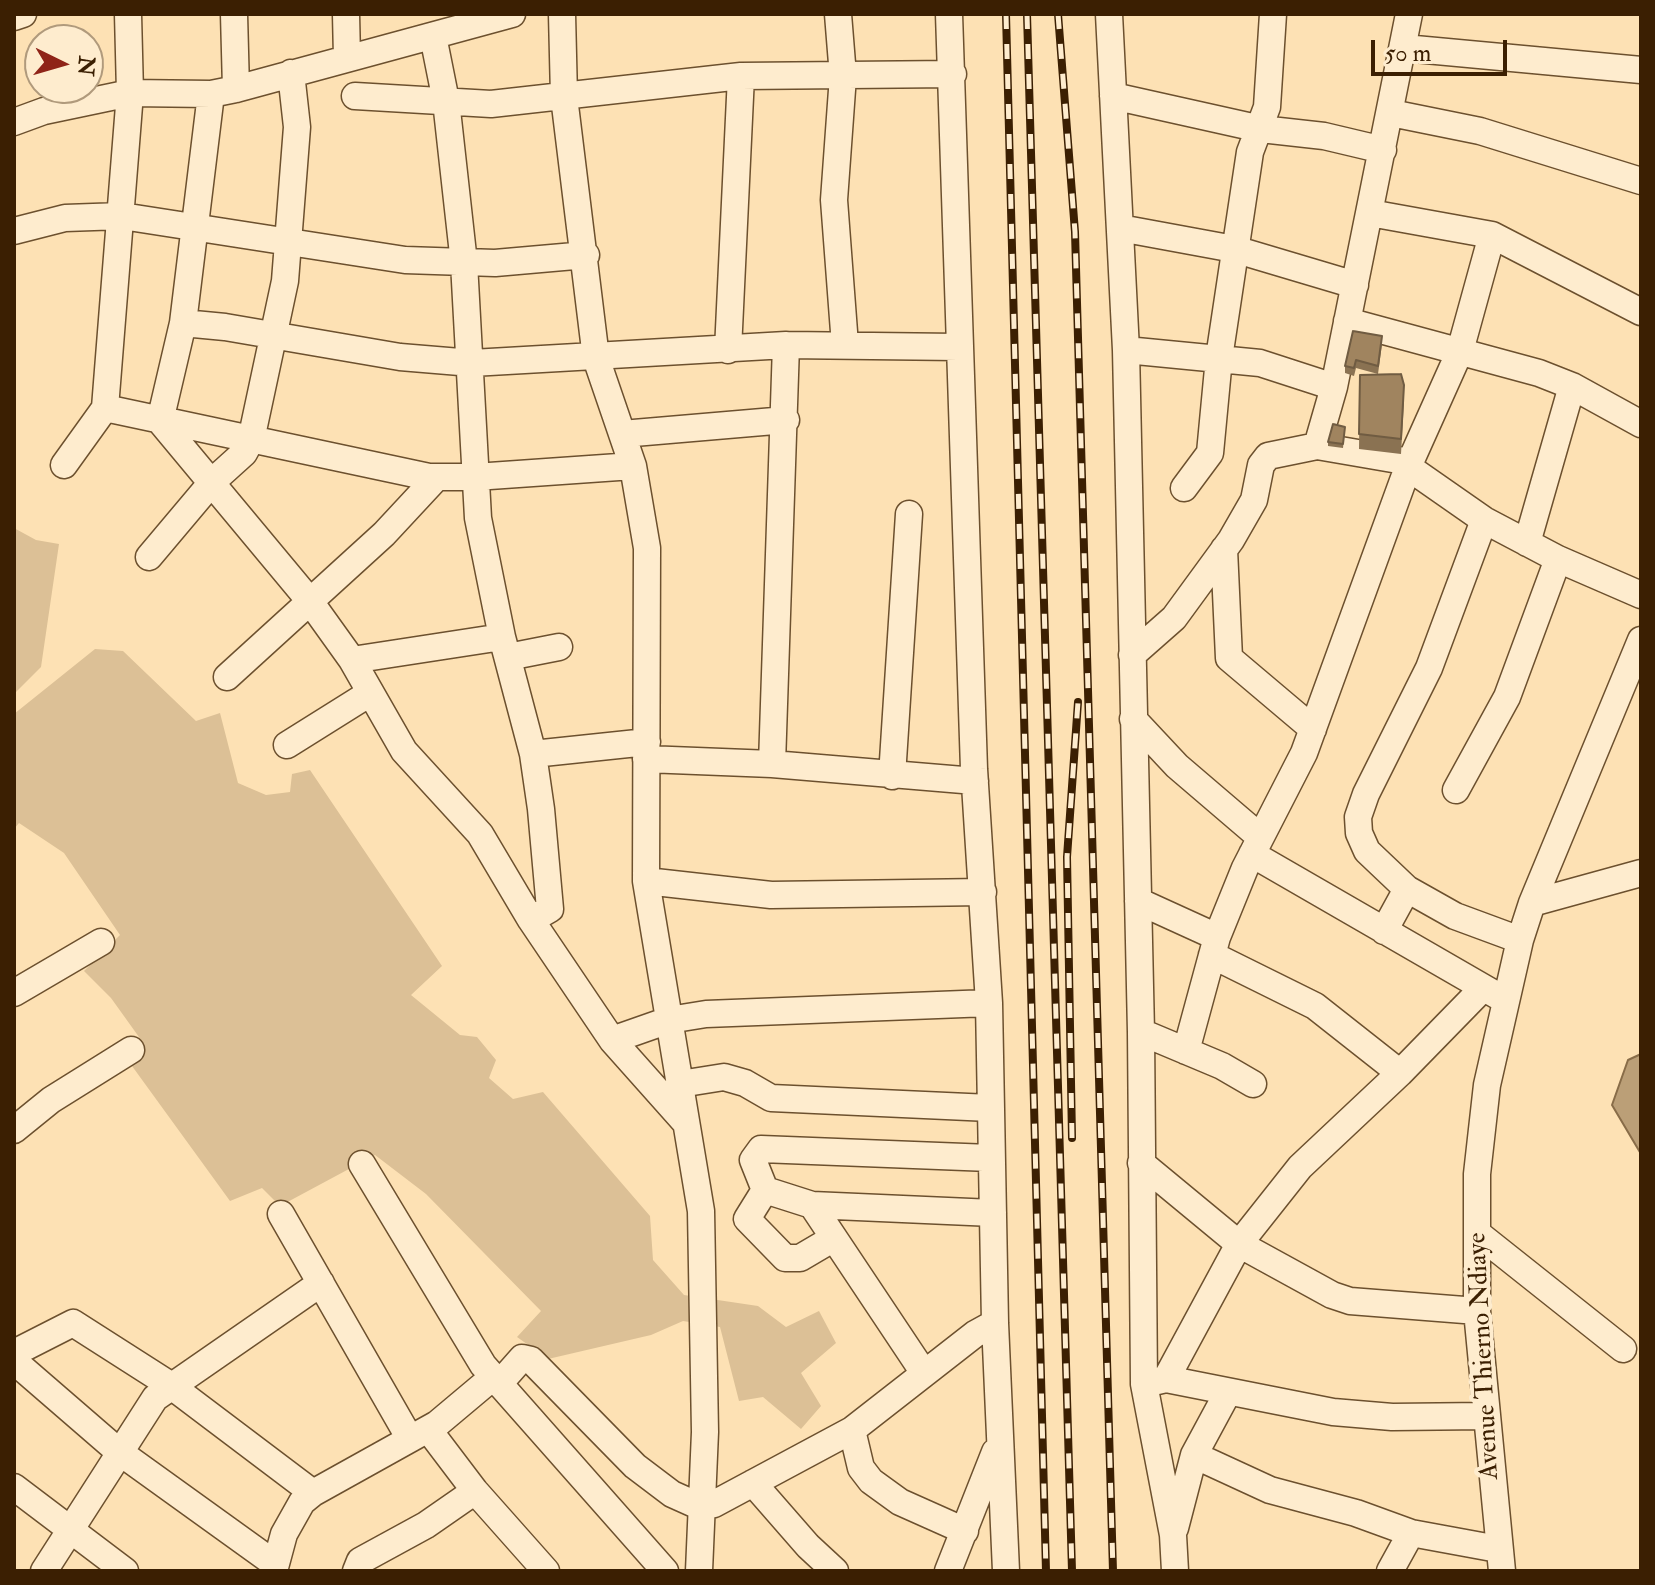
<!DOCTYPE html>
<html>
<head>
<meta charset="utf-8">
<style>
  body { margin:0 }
  #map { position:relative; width:1655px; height:1585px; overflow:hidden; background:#fde1b4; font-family:"IM FELL Double Pica",serif }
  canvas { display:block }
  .frame { position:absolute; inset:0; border:16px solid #3b1f02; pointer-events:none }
  .north { position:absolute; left:24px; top:24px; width:80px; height:80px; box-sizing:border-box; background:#feecce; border:2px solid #b09a7c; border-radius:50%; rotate:95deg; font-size:22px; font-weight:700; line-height:32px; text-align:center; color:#3b1f02 }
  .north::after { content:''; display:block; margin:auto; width:28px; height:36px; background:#8f2418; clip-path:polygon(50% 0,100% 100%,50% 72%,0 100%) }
  .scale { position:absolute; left:1371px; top:40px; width:136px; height:36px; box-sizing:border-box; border:4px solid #3b1f02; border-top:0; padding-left:10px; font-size:24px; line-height:28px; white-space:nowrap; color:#3b1f02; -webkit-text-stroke:6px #feecce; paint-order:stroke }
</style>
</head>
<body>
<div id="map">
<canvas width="1655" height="1585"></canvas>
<div class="frame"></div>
<div class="north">N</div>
<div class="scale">50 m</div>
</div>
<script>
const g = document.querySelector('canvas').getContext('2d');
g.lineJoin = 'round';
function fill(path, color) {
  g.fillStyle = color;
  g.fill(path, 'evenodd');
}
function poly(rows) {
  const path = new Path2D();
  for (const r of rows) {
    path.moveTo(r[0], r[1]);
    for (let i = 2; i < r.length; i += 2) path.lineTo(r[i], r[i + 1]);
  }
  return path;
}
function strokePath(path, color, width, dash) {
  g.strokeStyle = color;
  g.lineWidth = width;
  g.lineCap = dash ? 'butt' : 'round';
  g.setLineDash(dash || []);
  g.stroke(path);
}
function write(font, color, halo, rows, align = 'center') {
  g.font = font + ' "IM FELL Double Pica",serif';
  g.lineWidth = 8;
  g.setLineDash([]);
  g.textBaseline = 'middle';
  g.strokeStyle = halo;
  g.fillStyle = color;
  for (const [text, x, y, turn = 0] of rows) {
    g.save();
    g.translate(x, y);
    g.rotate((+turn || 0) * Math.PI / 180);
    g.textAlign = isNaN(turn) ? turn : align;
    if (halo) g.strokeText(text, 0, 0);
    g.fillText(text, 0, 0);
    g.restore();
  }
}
fill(poly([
  [14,528,36,540,59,544,41,667,14,694],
  [95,649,123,651,196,721,220,713,238,783,266,795,290,792,292,774,310,770,442,966,411,995,460,1035,477,1037,496,1060,489,1078,513,1099,543,1092,650,1216,653,1260,684,1295,758,1306,786,1327,819,1311,836,1343,801,1373,821,1406,801,1429,763,1397,739,1401,720,1327,683,1321,651,1335,548,1359,517,1337,541,1311,426,1194,375,1155,280,1206,262,1188,230,1201,132,1066,144,1044,111,998,84,971,120,935,64,853,19,823,14,829,14,714]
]), '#dcc096');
const water = poly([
  [1641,1054,1641,1154,1612,1105,1628,1060,1641,1054]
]);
fill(water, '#bb9f77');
strokePath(water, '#886c48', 2);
const minor = poly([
  [234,14,236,89],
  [346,14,347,58],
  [562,14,564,97,596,358,633,466,647,548,646,881,701,1211,705,1432,699,1571],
  [838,14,843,76,834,200,845,345],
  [949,14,974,769,989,1003,995,1323,1006,1571],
  [1109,14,1126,350,1141,1032,1144,1384,1173,1535,1175,1571],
  [14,17,23,14],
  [433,36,446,101,464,263,478,518,502,637,533,754,541,809,550,909,531,920],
  [1404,48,1641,70],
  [211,94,183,323,160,421,309,600,352,660,404,751,480,834,531,920,612,1040,685,1122],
  [355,96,491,104,741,76,953,74],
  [1113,96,1261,129,1324,136,1383,150],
  [1391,113,1480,131,1641,181],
  [14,122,44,111,130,93,211,94,236,89,512,14],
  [1370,213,1492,235,1641,312],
  [1120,228,1234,249,1355,285],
  [14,231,65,218,122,216,405,260,495,263,586,255],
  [1347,321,1539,373,1572,386,1641,424],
  [183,323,225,327,400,357,472,363,786,345,958,347],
  [728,350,741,76],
  [1126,350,1260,363,1334,387],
  [105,408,429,477,475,477,633,466],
  [622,434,786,420],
  [1317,446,1334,387,1409,14],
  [64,465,105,408,130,93,128,14],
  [1408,467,1484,520,1558,559,1641,595],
  [1184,488,1210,453,1219,358,1250,152,1267,107,1273,14],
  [1484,520,1429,668,1366,794,1358,817,1359,833,1367,851,1407,889,1455,916,1520,940],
  [1527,543,1572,386],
  [1224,549,1229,658,1313,729],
  [149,557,213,481,244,453,251,440,285,281,297,127,291,73],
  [1132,655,1174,618,1231,540,1254,500,1261,465,1268,456,1317,446,1410,462],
  [508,657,559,647],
  [352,660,502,637],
  [227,677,384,534,437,477],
  [1133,719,1177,766,1260,837],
  [287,745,370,693],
  [533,754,647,742],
  [646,759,772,764,975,781],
  [772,764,786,345],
  [892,776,909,514],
  [1456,790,1507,697,1558,559],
  [1252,854,1498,996],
  [646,881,771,895,983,892],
  [1138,901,1217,937],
  [1532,903,1641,873],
  [1384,931,1407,889],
  [1212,955,1315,1006,1400,1073],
  [14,993,101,942],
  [1141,1032,1222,1066,1253,1084],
  [612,1040,669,1020,706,1014,989,1003],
  [1186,1051,1217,937,1245,868,1304,753,1408,467,1460,351,1492,235],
  [680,1084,724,1077,745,1083,771,1098,990,1108],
  [14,1130,51,1100,131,1050],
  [990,1158,761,1149,753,1160,765,1190,812,1205,993,1213],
  [1141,1163,1239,1244,1332,1295,1350,1301,1477,1311],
  [362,1164,483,1365,665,1571],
  [765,1190,747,1219,785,1258,800,1258,834,1238],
  [812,1205,924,1373],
  [281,1214,410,1439],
  [1477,1233,1623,1349],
  [14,1353,73,1323,170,1385,313,1493],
  [14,1361,118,1451,275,1564],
  [1166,1379,1333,1412,1392,1417,1485,1416],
  [499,1384,522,1358,531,1360,635,1466,672,1494,701,1507,714,1504,852,1430,975,1334,995,1323],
  [1144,1384,1166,1379,1239,1244,1300,1167,1400,1073,1483,988],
  [428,1429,475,1491,546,1571],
  [852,1430,861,1468,871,1481,900,1502,965,1531],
  [1194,1455,1270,1490,1356,1513,1411,1533,1498,1549],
  [753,1483,808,1546,835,1571],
  [14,1487,125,1571],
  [1175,1528,1194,1455,1228,1392],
  [44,1571,155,1398,321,1283],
  [274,1571,284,1534,302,1502,313,1493,437,1424,493,1377],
  [356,1571,360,1561,426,1525,475,1491],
  [948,1571,995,1452],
  [1390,1571,1411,1533],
  [1502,1571,1477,1311,1477,1174,1487,1085,1520,940,1532,903,1641,640]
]);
strokePath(minor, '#6c502e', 29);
strokePath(minor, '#feecce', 26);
const rail = poly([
  [1006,14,1046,1571],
  [1027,14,1072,1571],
  [1058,14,1075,232,1113,1571],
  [1072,1138,1067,857,1078,702]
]);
strokePath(rail, '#3b1f02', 8);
strokePath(rail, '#feecce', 5, [15]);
fill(poly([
  [1382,344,1378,374,1356,368,1354,376,1345,373,1345,366],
  [1360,375,1404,401,1401,454,1359,449],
  [1345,427,1343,448,1328,446,1328,442]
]), '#8a7252');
const building = poly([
  [1353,331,1382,336,1378,366,1356,360,1354,368,1345,366,1353,331],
  [1401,374,1404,385,1401,439,1359,434,1360,375,1401,374],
  [1333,424,1345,427,1343,444,1328,442,1333,424]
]);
fill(building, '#a0845f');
strokePath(building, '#705c42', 2);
write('26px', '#3b1f02', '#feecce', [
  ["Avenue Thierno Ndiaye",1485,1356,-93]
]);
</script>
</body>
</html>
